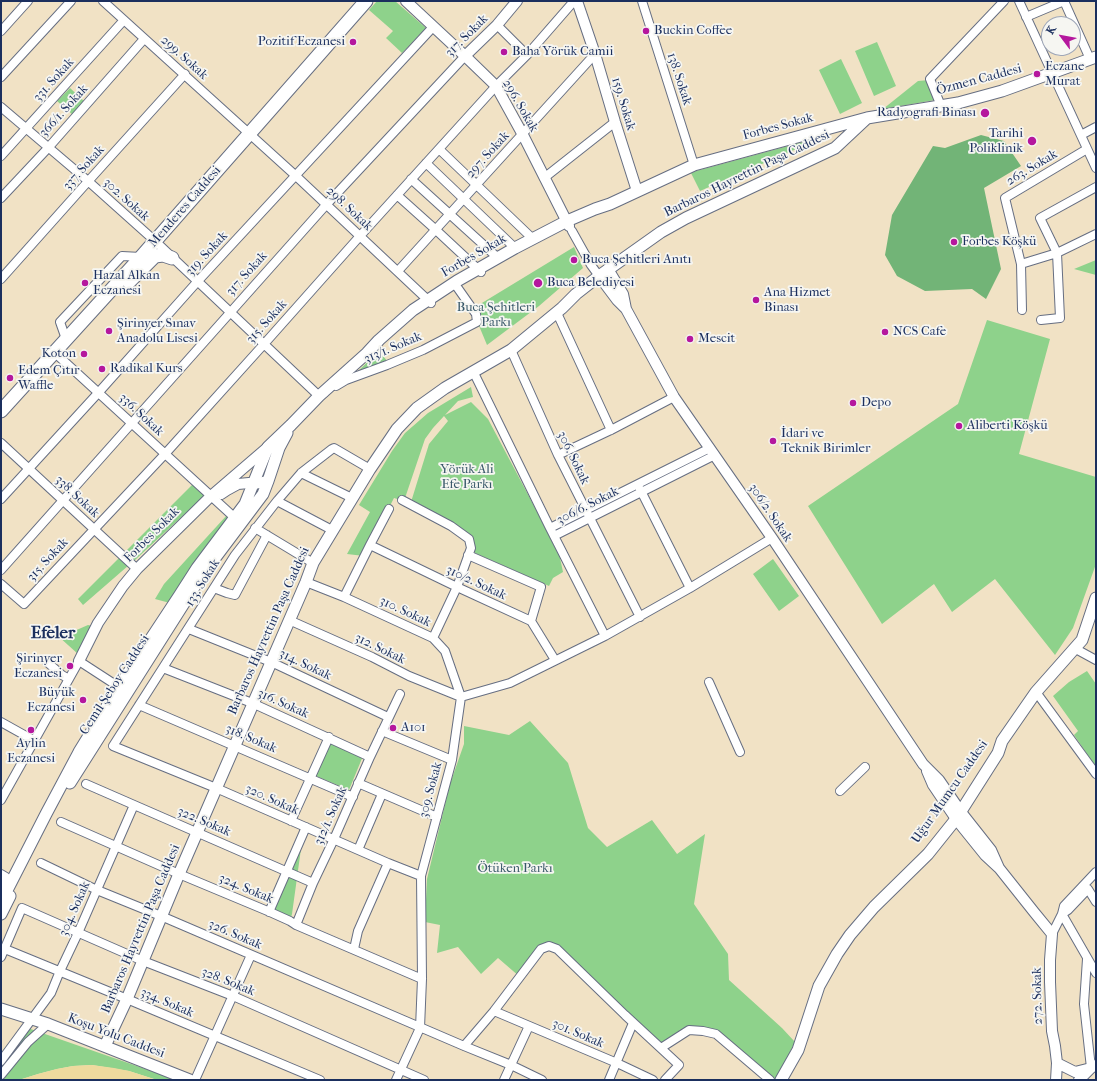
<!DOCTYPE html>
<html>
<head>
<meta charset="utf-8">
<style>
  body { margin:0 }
  #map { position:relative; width:1097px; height:1081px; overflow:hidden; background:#f1e2c5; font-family:"IM FELL French Canon",serif }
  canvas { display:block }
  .frame { position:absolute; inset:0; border:2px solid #1b2f5e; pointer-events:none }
  .north { position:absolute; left:1041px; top:16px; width:40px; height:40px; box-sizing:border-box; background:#f6f6f2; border:1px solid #9ea6b7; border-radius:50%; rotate:302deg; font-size:11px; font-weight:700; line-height:16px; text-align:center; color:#1b2f5e }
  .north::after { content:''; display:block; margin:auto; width:14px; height:18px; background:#b5179e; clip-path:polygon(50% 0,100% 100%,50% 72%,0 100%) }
</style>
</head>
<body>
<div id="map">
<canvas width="1097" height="1081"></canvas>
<div class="frame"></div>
<div class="north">K</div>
</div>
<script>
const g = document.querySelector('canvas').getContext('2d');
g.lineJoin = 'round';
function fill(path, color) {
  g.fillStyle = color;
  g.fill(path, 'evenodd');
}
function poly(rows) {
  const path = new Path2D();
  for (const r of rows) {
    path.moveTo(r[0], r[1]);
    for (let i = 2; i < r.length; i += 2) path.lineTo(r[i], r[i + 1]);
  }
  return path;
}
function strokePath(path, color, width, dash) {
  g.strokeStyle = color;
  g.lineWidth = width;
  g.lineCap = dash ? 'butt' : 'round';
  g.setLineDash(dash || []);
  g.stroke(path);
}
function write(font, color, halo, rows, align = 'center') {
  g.font = font + ' "IM FELL French Canon",serif';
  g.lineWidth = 3.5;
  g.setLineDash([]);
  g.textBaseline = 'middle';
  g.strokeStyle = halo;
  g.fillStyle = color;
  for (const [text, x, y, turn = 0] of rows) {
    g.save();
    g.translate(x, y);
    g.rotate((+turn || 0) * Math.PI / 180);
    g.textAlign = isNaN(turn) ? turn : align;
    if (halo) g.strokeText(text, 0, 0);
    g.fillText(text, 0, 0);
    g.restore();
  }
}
fill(poly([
  [377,1,395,1,426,28,402,53,386,38,393,31,369,10],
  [877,42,896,86,874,96,855,51],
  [841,59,862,103,840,114,819,70],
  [929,80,935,100,883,109,918,81],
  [70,88,85,102,73,115,57,101],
  [814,139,817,140,700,191,691,173,696,171],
  [574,247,583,268,539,306,487,345,472,309],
  [1096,260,1096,275,1074,269],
  [987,320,1050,339,1019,454,1096,477,1096,564,1073,628,1055,655,995,579,952,612,934,584,882,624,808,506,958,404],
  [379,351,388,362,355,374],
  [471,387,473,397,458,401,445,415,471,402,488,419,559,553,563,572,553,578,549,586,475,553,473,537,454,523,411,502,429,444,448,421,444,416,433,428,425,439,404,501,394,498,364,556,347,554,370,512,359,505,392,451,405,433,428,413],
  [193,484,204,496,134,561,123,554],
  [227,515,230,519,170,603,155,599,164,584],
  [120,557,129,565,83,605,78,599],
  [773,559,799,596,779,611,753,574],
  [88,625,93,626,78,654,58,636,65,631,72,632],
  [1087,671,1096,684,1096,767,1074,735,1078,731,1053,696,1069,682],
  [530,721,568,763,588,828,607,847,652,820,677,854,705,834,694,904,728,954,729,980,782,1028,795,1042,781,1070,774,1080,716,1034,689,1030,661,1048,549,946,520,977,498,958,481,974,458,947,437,953,440,925,425,922,427,879,450,784,464,744,464,726,509,735],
  [330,743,363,756,349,790,316,776],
  [304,827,292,914,290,921,270,912],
  [22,1026,154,1072,174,1080,157,1080,129,1071,92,1065,73,1066,57,1069,38,1074,19,1080,1,1080,1,1053]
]), '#8ed28b');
fill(poly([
  [981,135,1004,141,1021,166,984,188,1001,269,986,299,972,289,925,291,897,276,885,255,892,215,933,146,945,148]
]), '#72b477');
fill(poly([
  [92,1065,114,1068,129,1071,157,1080,19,1080,38,1074,57,1069,73,1066]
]), '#eeda9e');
const minor = poly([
  [103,1,296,176,431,303],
  [642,1,694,165],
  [1019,1,1096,168],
  [1064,1,1090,59],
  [1026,17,1064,1],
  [497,25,527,55],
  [1,31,28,1],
  [1,77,71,1],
  [941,106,930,79,1004,1],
  [1,107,88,181,155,241,319,396,324,393],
  [1081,135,1096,127],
  [439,149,533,239],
  [1,156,124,20],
  [426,163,515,248],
  [544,178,615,122],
  [411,179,498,258],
  [397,195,436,230,481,272],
  [1,198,48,148,144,39],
  [572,231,591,265,599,276],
  [1021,264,1057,253,1096,234],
  [398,271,595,54],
  [1,279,83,187,185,74],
  [1022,310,1021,264,1005,198,1087,149],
  [557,313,611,430],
  [1041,320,1060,318,1057,253,1040,218,1096,187],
  [66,339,60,322,122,256,141,257],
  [511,350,558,455,640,617],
  [54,352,235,518],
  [473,371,550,528],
  [336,386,346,380,387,365,423,350,477,322,476,314,457,287],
  [1,443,137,569],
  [558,455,611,430,674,397],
  [370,469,334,448,332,449,301,473,277,501,235,555,113,746,216,788,388,863,421,876],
  [301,473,352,498],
  [640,489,690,588],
  [1,499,99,392,197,282,433,27],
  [402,500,451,526,469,539,471,548,457,587,433,638],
  [277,501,332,530],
  [255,528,313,563],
  [554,536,715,455],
  [370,545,457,587,531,621,555,660],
  [468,555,541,587,531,621],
  [1,570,326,205,465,56],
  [306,582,344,597,433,638,445,651,461,697,452,760,421,876,422,979,420,1028,396,1080],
  [1,584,24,604,165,454,265,343,360,236,496,86,527,55,574,1],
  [214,588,227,593,235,595,267,535],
  [344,597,370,545,389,509],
  [289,620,372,657,409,676,461,697],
  [189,629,271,662,388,717],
  [605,636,550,528,710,448],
  [1074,648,1096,660],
  [47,662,62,675,69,679],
  [163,668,252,703,370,757],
  [709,682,740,752],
  [1036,692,1096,774],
  [461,697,510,683,605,636,690,588,772,538],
  [139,705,353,797],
  [1,722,35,741],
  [382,731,452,760],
  [358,783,437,817],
  [86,784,313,883],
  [840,791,865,767],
  [1,800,79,661,119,687],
  [291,821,329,737],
  [61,822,179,874,270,912,290,921,296,925,422,979],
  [358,850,382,794],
  [41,863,97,890,161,916,464,1046,511,1065,542,1080],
  [1,874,6,877,1,887],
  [1088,889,1096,902],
  [269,912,306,827],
  [1062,914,1096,973],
  [1062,914,1068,910,1086,891],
  [296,925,313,883,334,839,370,757,400,694],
  [1052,934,1062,914,1064,906,1096,872],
  [5,949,127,999,320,1080],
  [354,949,358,931,388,863],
  [1,957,22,908,143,961,233,996,424,1080],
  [1087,959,1084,1004,1091,1068],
  [494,1011,617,1063,653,1080],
  [464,1046,494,1011,541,949,549,946,557,949,625,1015,679,1065,665,1080],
  [661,1048,689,1030,703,1031,716,1034,770,1080],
  [1,1061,51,993,60,971,78,933,134,805],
  [1,1075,28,1042,48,1024],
  [195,1080,251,955],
  [504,1080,529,1026],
  [609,1080,633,1023]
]);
const tertiary = poly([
  [406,1,465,56,496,86,523,135,569,226],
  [577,1,595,54,615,122,637,191],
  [465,56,497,25,517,1],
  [608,269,623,294,626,309],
  [599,276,617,300,626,309,674,397,772,538,923,764,939,780,961,812,991,850,999,868],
  [221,494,227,490,238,484,249,483,254,484,268,481],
  [79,661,98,623,123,586,137,569,211,496,268,447],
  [927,771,933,785,956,819,985,855,999,868,1034,912,1052,934,1050,960,1050,982,1052,1031,1055,1046,1057,1063,1056,1080],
  [1057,1063,1075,1072,1091,1068,1096,1065],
  [1079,1080,1091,1068]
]);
const secondary = poly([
  [70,783,200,578,263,494,268,481,279,448,287,433],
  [1,902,46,814,79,752,119,687,179,596,197,568,245,504,268,447,291,425,319,396,367,353,379,340,413,310,457,281,515,248,567,221,595,209,610,204,694,165,867,118,958,103,1002,91,1096,57],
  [1,914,10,896],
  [1,1009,48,1024,190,1080],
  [105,1046,127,999,179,874,306,582,313,563,370,469,397,429,417,408,445,388,511,350,562,308,576,294,599,276,661,232,686,218,835,148,866,119],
  [781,1080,798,1050,819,986,837,954,850,935,874,907,928,854,956,819,998,753,1002,741,1036,692,1082,640,1096,598]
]);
const primary = poly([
  [129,282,155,256,163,255,172,258],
  [1,411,141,257,366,1]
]);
strokePath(minor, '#666e82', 10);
strokePath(tertiary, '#666e82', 12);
strokePath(secondary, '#666e82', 13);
strokePath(primary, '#666e82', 15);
strokePath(minor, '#fff', 8);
strokePath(tertiary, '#fff', 10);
strokePath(secondary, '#fff', 11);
strokePath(primary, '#fff', 13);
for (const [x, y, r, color] of [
  [646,31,4,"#b5179e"],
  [353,42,4,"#b5179e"],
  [504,52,4,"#b5179e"],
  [1037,74,4,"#b5179e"],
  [985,113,5,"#b5179e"],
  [1032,141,5,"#b5179e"],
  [954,242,4,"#b5179e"],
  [574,260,4,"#b5179e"],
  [85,283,4,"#b5179e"],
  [538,283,5,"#b5179e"],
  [756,300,4,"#b5179e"],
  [109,331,4,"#b5179e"],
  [885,332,4,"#b5179e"],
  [690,339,4,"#b5179e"],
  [84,354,4,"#b5179e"],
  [102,369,4,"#b5179e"],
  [10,378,4,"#b5179e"],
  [853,403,4,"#b5179e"],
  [959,426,4,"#b5179e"],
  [773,441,4,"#b5179e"],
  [70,666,4,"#b5179e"],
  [83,700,4,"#b5179e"],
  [393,728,4,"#b5179e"],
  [31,730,4,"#b5179e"]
]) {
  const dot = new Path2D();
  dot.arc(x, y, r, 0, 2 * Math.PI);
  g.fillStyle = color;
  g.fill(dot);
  strokePath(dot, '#f6f6f2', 1.5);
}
write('13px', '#1b2f5e', '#f6f6f2', [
  ["Buckin Coffee",654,31],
  ["Pozitif Eczanesi",345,42,"right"],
  ["Baha Yörük Camii",512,52],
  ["Eczane",1045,67],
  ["Murat",1045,82],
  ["Radyografi Binası",976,113,"right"],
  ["Tarihi",1023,134,"right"],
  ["Poliklinik",1023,149,"right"],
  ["Forbes Köşkü",962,242],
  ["Buca Şehitleri Anıtı",582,260],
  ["Hazal Alkan",93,276],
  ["Eczanesi",93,291],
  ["Buca Belediyesi",547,283],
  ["Ana Hizmet",764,293],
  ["Binası",764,308],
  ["Şirinyer Sınav",117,324],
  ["Anadolu Lisesi",117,339],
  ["NCS Cafe",893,332],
  ["Mescit",698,339],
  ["Koton",76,354,"right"],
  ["Radikal Kurs",110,369],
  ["Edem Çıtır",18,371],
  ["Waffle",18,386],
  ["Depo",861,403],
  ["Aliberti Köşkü",967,426],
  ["İdari ve",781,434],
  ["Teknik Birimler",781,449],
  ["Şirinyer",62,659,"right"],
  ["Eczanesi",62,674,"right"],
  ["Büyük",75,693,"right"],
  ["Eczanesi",75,708,"right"],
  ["A101",401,728],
  ["Aylin",31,744,"center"],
  ["Eczanesi",31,759,"center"]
], 'left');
write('13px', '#1b2f5e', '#f6f6f2', [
  ["317. Sokak",467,36,-45],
  ["299. Sokak",184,58,42],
  ["138. Sokak",679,79,72],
  ["331. Sokak",54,80,-48],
  ["Özmen Caddesi",979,80,-15],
  ["159. Sokak",623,104,73],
  ["296. Sokak",520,106,60],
  ["366/1. Sokak",64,111,-48],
  ["Forbes Sokak",778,127,-15],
  ["297. Sokak",488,155,-48],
  ["337. Sokak",84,168,-48],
  ["263. Sokak",1032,168,-31],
  ["Barbaros Hayrettin Paşa Caddesi",747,174,-26],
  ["302. Sokak",126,200,42],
  ["Menderes Caddesi",185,207,-49],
  ["298. Sokak",349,209,43],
  ["319. Sokak",207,254,-47],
  ["Forbes Sokak",474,256,-30],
  ["317. Sokak",247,274,-48],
  ["315. Sokak",267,322,-48],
  ["313/1. Sokak",393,348,-23],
  ["336. Sokak",141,415,43],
  ["306. Sokak",573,458,64],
  ["338. Sokak",77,497,43],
  ["306/6. Sokak",588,506,-27],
  ["306/2. Sokak",770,513,56],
  ["Forbes Sokak",152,535,-45],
  ["315. Sokak",48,560,-47],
  ["133. Sokak",203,583,-58],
  ["310/2. Sokak",476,583,25],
  ["310. Sokak",405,612,25],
  ["Barbaros Hayrettin Paşa Caddesi",269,631,-66],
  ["312. Sokak",380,649,26],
  ["314. Sokak",305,665,25],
  ["Cemil Şeboy Caddesi",115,685,-57],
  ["316. Sokak",283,704,24],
  ["318. Sokak",251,739,23],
  ["309. Sokak",431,790,-75],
  ["Uğur Mumcu Caddesi",950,792,-55],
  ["320. Sokak",272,800,24],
  ["312/1. Sokak",331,816,-66],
  ["322. Sokak",204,822,23],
  ["324. Sokak",246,889,23],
  ["304. Sokak",75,909,-66],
  ["Barbaros Hayrettin Paşa Caddesi",141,929,-67],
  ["326. Sokak",235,935,23],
  ["328. Sokak",228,982,22],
  ["272. Sokak",1038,996,-91],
  ["334. Sokak",167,1003,23],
  ["301. Sokak",578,1034,23],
  ["Koşu Yolu Caddesi",116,1036,21]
]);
write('13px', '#385869', '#f6f6f2', [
  ["Buca Şehitleri",496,308],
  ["Parkı",496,323],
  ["Yörük Ali",467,470],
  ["Efe Parkı",467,485],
  ["Ötüken Parkı",515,869]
]);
write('bold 17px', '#1b2f5e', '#f6f6f2', [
  ["Efeler",53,634]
]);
</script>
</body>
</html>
